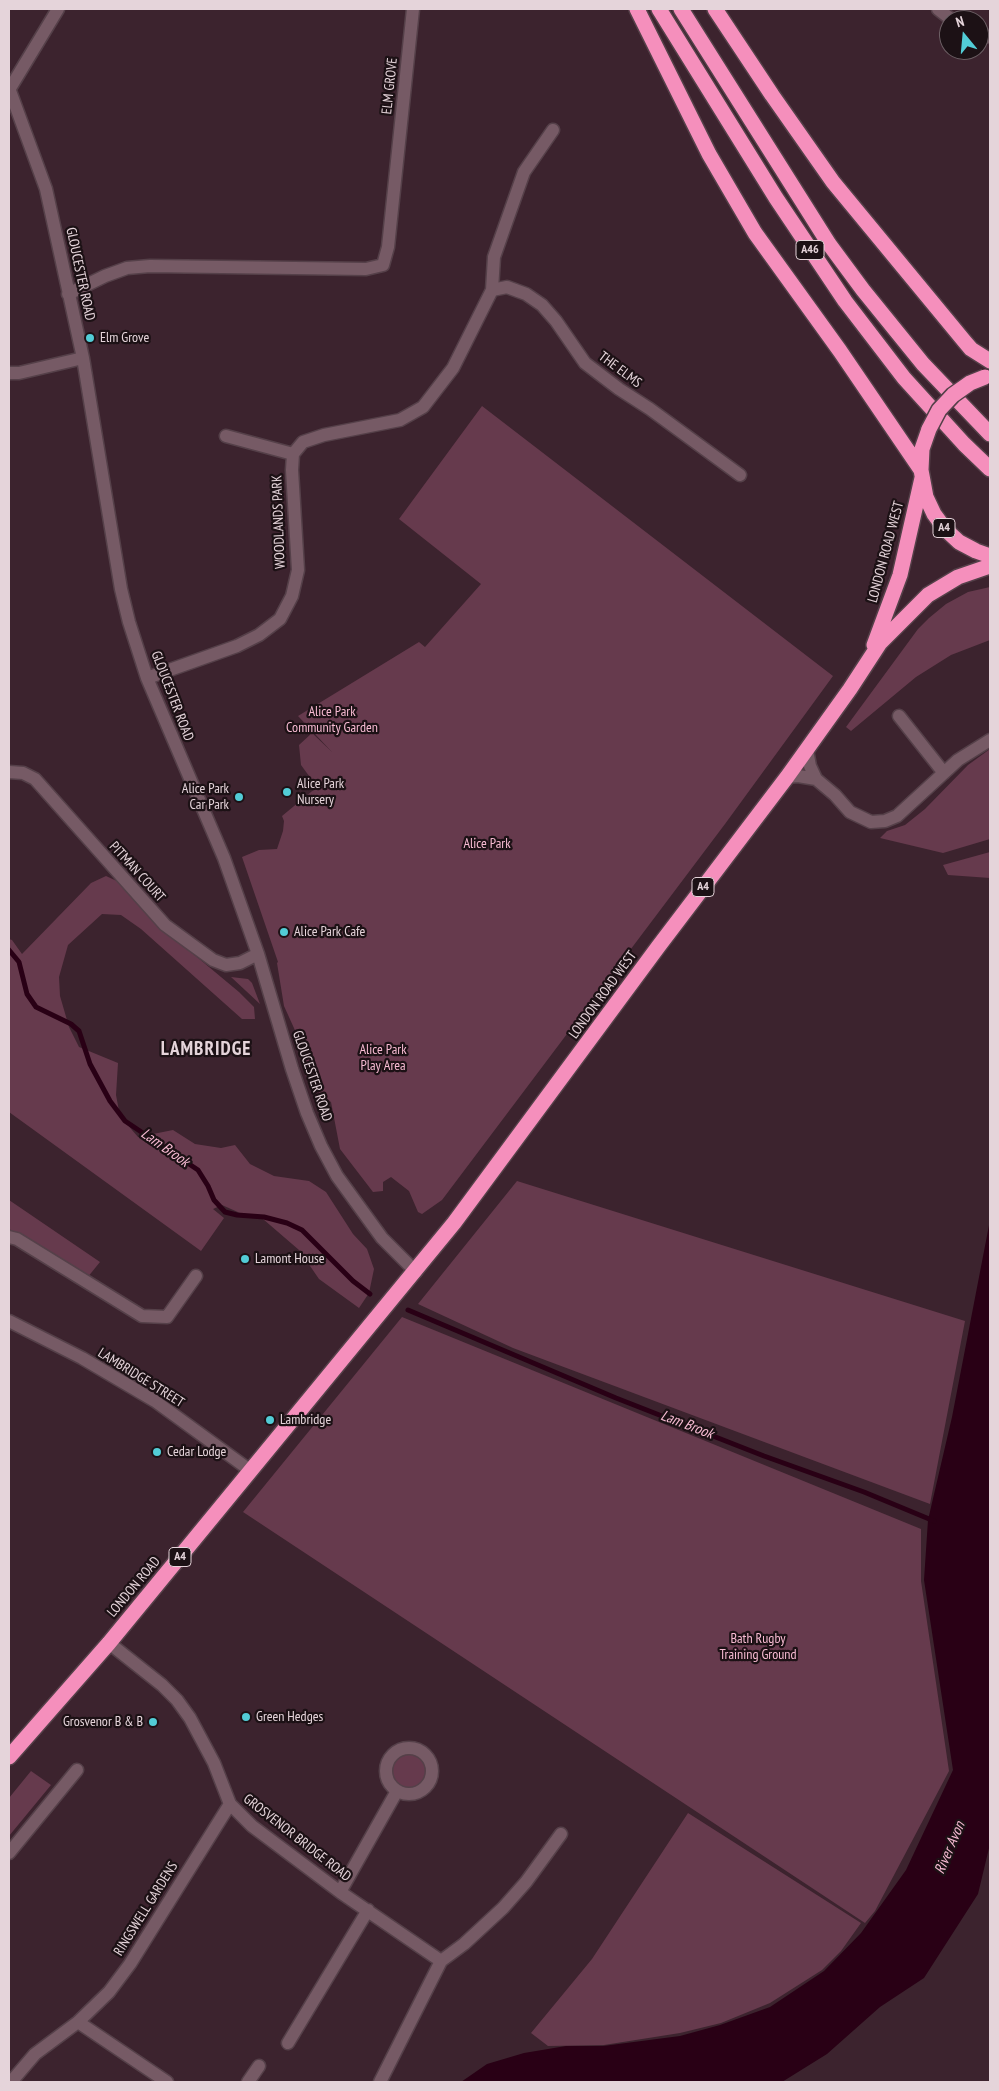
<!DOCTYPE html>
<html>
<head>
<meta charset="utf-8">
<style>
  body { margin:0 }
  #map { position:relative; width:999px; height:2091px; overflow:hidden; background:#3c232e; font-family:"PT Sans Narrow",sans-serif }
  canvas { display:block }
  .frame { position:absolute; inset:0; border:10px solid #e5d4da; pointer-events:none }
  .north { position:absolute; left:939px; top:10px; width:50px; height:50px; box-sizing:border-box; background:#1c1115; border:1px solid #6c5f64; border-radius:50%; rotate:343deg; font-size:14px; font-weight:700; line-height:20px; text-align:center; color:#e5d4da }
  .north::after { content:''; display:block; margin:auto; width:18px; height:22px; background:#52ccd6; clip-path:polygon(50% 0,100% 100%,50% 72%,0 100%) }
</style>
</head>
<body>
<div id="map">
<canvas width="999" height="2091"></canvas>
<div class="frame"></div>
<div class="north">N</div>
</div>
<script>
const g = document.querySelector('canvas').getContext('2d');
g.lineJoin = 'round';
function fill(path, color) {
  g.fillStyle = color;
  g.fill(path, 'evenodd');
}
function poly(rows) {
  const path = new Path2D();
  for (const r of rows) {
    if (r.length === 3) {
      path.moveTo(r[0] + r[2], r[1]);
      path.arc(r[0], r[1], r[2], 0, 2 * Math.PI);
      continue;
    }
    path.moveTo(r[0], r[1]);
    for (let i = 2; i < r.length; i += 2) path.lineTo(r[i], r[i + 1]);
  }
  return path;
}
function strokePath(path, color, width, dash) {
  g.strokeStyle = color;
  g.lineWidth = width;
  g.lineCap = dash ? 'butt' : 'round';
  g.setLineDash(dash || []);
  g.stroke(path);
}
function write(font, color, halo, rows, align = 'center') {
  g.font = font + ' "PT Sans Narrow",sans-serif';
  g.lineWidth = 4.5;
  g.setLineDash([]);
  g.textBaseline = 'middle';
  g.strokeStyle = halo;
  g.fillStyle = color;
  for (const [text, x, y, turn = 0] of rows) {
    g.save();
    g.translate(x, y);
    g.rotate((+turn || 0) * Math.PI / 180);
    g.textAlign = isNaN(turn) ? turn : align;
    if (halo) g.strokeText(text, 0, 0);
    g.fillText(text, 0, 0);
    g.restore();
  }
}
fill(poly([
  [482,406,833,676,725,824,442,1200,422,1214,418,1212,409,1191,391,1177,383,1182,383,1191,373,1192,340,1149,331,1102,321,1095,306,1077,298,1037,284,1006,277,963,278,962,242,857,259,850,277,849,283,831,284,821,282,816,317,787,301,765,299,745,312,733,332,752,298,716,419,642,425,647,481,584,399,519],
  [990,587,990,640,951,655,916,677,851,731,846,727,918,629,929,618,946,604,968,592],
  [990,749,990,839,943,853,880,838,887,831,905,825,925,809,968,765],
  [990,852,990,878,948,875,943,865],
  [106,876,119,882,155,922,239,992,254,1007,255,1019,242,1019,141,929,121,915,102,914,68,945,59,977,60,996,69,1027,79,1047,118,1063,116,1095,120,1116,138,1137,173,1130,195,1144,221,1148,235,1145,250,1164,274,1176,309,1181,326,1192,353,1234,367,1249,374,1269,369,1293,359,1308,319,1279,299,1250,263,1219,240,1213,222,1205,213,1209,224,1218,201,1251,9,1112,9,939,12,940,22,954,91,883],
  [231,977,248,979,252,983,260,1004],
  [517,1181,965,1321,930,1504,513,1348,418,1304],
  [9,1200,100,1262,87,1278,9,1229],
  [402,1317,921,1529,921,1581,949,1771,875,1911,865,1923,243,1512],
  [409,1771,17],
  [31,1771,51,1785,9,1836,9,1798],
  [688,1813,861,1923,841,1951,822,1970,770,2003,721,2023,680,2033,604,2045,548,2046,531,2033,592,1959]
]), '#663a4d');
fill(poly([
  [990,1220,990,1844,978,1894,924,1978,880,2007,827,2054,782,2082,461,2082,487,2064,524,2053,566,2046,603,2046,680,2036,720,2025,770,2007,824,1971,861,1933,906,1870,953,1770,924,1580,928,1520,952,1417]
]), '#290015');
strokePath(poly([
  [9,950,19,962,27,994,36,1007,71,1024,79,1031,90,1064,110,1101,125,1121,198,1170,208,1186,214,1200,225,1212,237,1215,264,1217,287,1223,302,1230,353,1281,370,1294],
  [408,1310,616,1398,764,1456,864,1492,934,1521]
]), '#290015', 5);
const minor = poly([
  [938,9,952,20],
  [979,33,990,37],
  [9,88,46,189,83,358,121,589,129,622,147,678,224,858,258,954,292,1069,307,1113,321,1146,337,1176,382,1238,416,1272],
  [9,90,58,9],
  [492,290,507,287,526,294,542,305,556,321,585,363,619,389,650,409,740,475],
  [68,294,105,276,127,268,150,266,366,269,383,265,388,247,413,9],
  [9,373,19,373,83,358],
  [226,436,293,454],
  [147,678,237,646,259,635,280,619,292,596,298,570,292,470,293,454,303,442,324,435,400,420,423,407,453,368,492,290,494,257,524,172,553,130],
  [899,716,944,773],
  [9,772,23,773,35,779,165,925,191,944,213,960,226,965,240,963,258,954],
  [787,777,798,776,816,779,810,766,807,750],
  [816,779,835,795,850,812,871,822,885,821,897,816,958,760,990,740],
  [9,1237,17,1239,142,1316,167,1317,196,1276],
  [9,1321,82,1358,155,1401,251,1471],
  [109,1643,162,1685,177,1700,190,1718,214,1763,230,1804,252,1826,340,1892,441,1961],
  [409,1771,23],
  [9,1853,77,1770],
  [340,1892,397,1791],
  [78,2022,167,2082],
  [288,2043,368,1910],
  [11,2082,35,2054,78,2022,109,1992,130,1964,230,1804],
  [248,2082,259,2066],
  [380,2082,441,1961,464,1944,503,1908,526,1882,561,1834]
]);
const highway = poly([
  [637,9,709,154,755,233,840,351,921,470],
  [659,9,776,198,845,301,904,378,964,444,990,469],
  [681,9,829,244,863,290,923,364,990,434],
  [715,9,772,95,833,182,965,342,971,349,990,361],
  [929,429,922,449,921,470,926,497,934,514,945,529,959,542,976,551,990,556],
  [874,645,900,575,922,478],
  [9,1757,109,1643,454,1223,658,947,787,777,850,689,880,643,928,595,958,577,990,566]
]);
strokePath(minor, '#554049', 15);
strokePath(highway, '#554049', 18);
strokePath(minor, '#765a65', 12);
strokePath(highway, '#f58fbc', 15);
const highwayBridge = poly([
  [929,429,939,410,953,395,970,383,985,377]
]);
strokePath(highwayBridge, '#554049', 18, []);
strokePath(highwayBridge, '#f58fbc', 15);
for (const [x, y, r, color] of [
  [90,338,5,"#52ccd6"],
  [287,792,5,"#52ccd6"],
  [239,797,5,"#52ccd6"],
  [284,932,5,"#52ccd6"],
  [245,1259,5,"#52ccd6"],
  [270,1420,5,"#52ccd6"],
  [157,1452,5,"#52ccd6"],
  [246,1717,5,"#52ccd6"],
  [153,1722,5,"#52ccd6"]
]) {
  const dot = new Path2D();
  dot.arc(x, y, r, 0, 2 * Math.PI);
  g.fillStyle = color;
  g.fill(dot);
  strokePath(dot, '#1c1115', 2);
}
for (const [x, y, w] of [
  [810,250,28],
  [944,528,22],
  [703,887,22],
  [180,1557,22]
]) {
  const box = new Path2D();
  box.roundRect(x - w / 2, y - 9.5, w, 19, 4);
  g.fillStyle = '#1c1115';
  g.fill(box);
  strokePath(box, '#e5d4da', 1);
}
write('bold 12px', '#e5d4da', null, [
  ["A46",810,250],
  ["A4",944,528],
  ["A4",703,887],
  ["A4",180,1557]
]);
write('14px', '#e5d4da', '#1c1115', [
  ["ELM GROVE",390,86,-84],
  ["GLOUCESTER ROAD",80,274,78],
  ["THE ELMS",620,370,37],
  ["WOODLANDS PARK",279,522,-92],
  ["LONDON ROAD WEST",886,552,-75],
  ["GLOUCESTER ROAD",172,696,69],
  ["PITMAN COURT",137,872,48],
  ["LONDON ROAD WEST",603,995,-54],
  ["GLOUCESTER ROAD",312,1076,71],
  ["LAMBRIDGE STREET",141,1378,32],
  ["LONDON ROAD",134,1587,-50],
  ["GROSVENOR BRIDGE ROAD",297,1838,38],
  ["RINGSWELL GARDENS",146,1909,-58]
]);
write('14px', '#e5d4da', '#1c1115', [
  ["Elm Grove",100,338],
  ["Alice Park",297,784],
  ["Nursery",297,800],
  ["Alice Park",229,789,"right"],
  ["Car Park",229,805,"right"],
  ["Alice Park Cafe",294,932],
  ["Lamont House",255,1259],
  ["Lambridge",280,1420],
  ["Cedar Lodge",167,1452],
  ["Green Hedges",256,1717],
  ["Grosvenor B & B",143,1722,"right"]
], 'left');
write('14px', '#f8bbd3', '#1c1115', [
  ["Alice Park",332,712],
  ["Community Garden",332,728],
  ["Alice Park",487,844],
  ["Alice Park",383,1050],
  ["Play Area",383,1066],
  ["Bath Rugby",758,1639],
  ["Training Ground",758,1655]
]);
write('italic 15px', '#f6bad2', '#1c1115', [
  ["Lam Brook",165,1148,35],
  ["Lam Brook",687,1425,21],
  ["River Avon",950,1848,-67]
]);
g.letterSpacing = '1px';
write('bold 19px', '#e5d4da', '#1c1115', [
  ["LAMBRIDGE",206,1050]
]);
g.letterSpacing = '0px';
</script>
</body>
</html>
